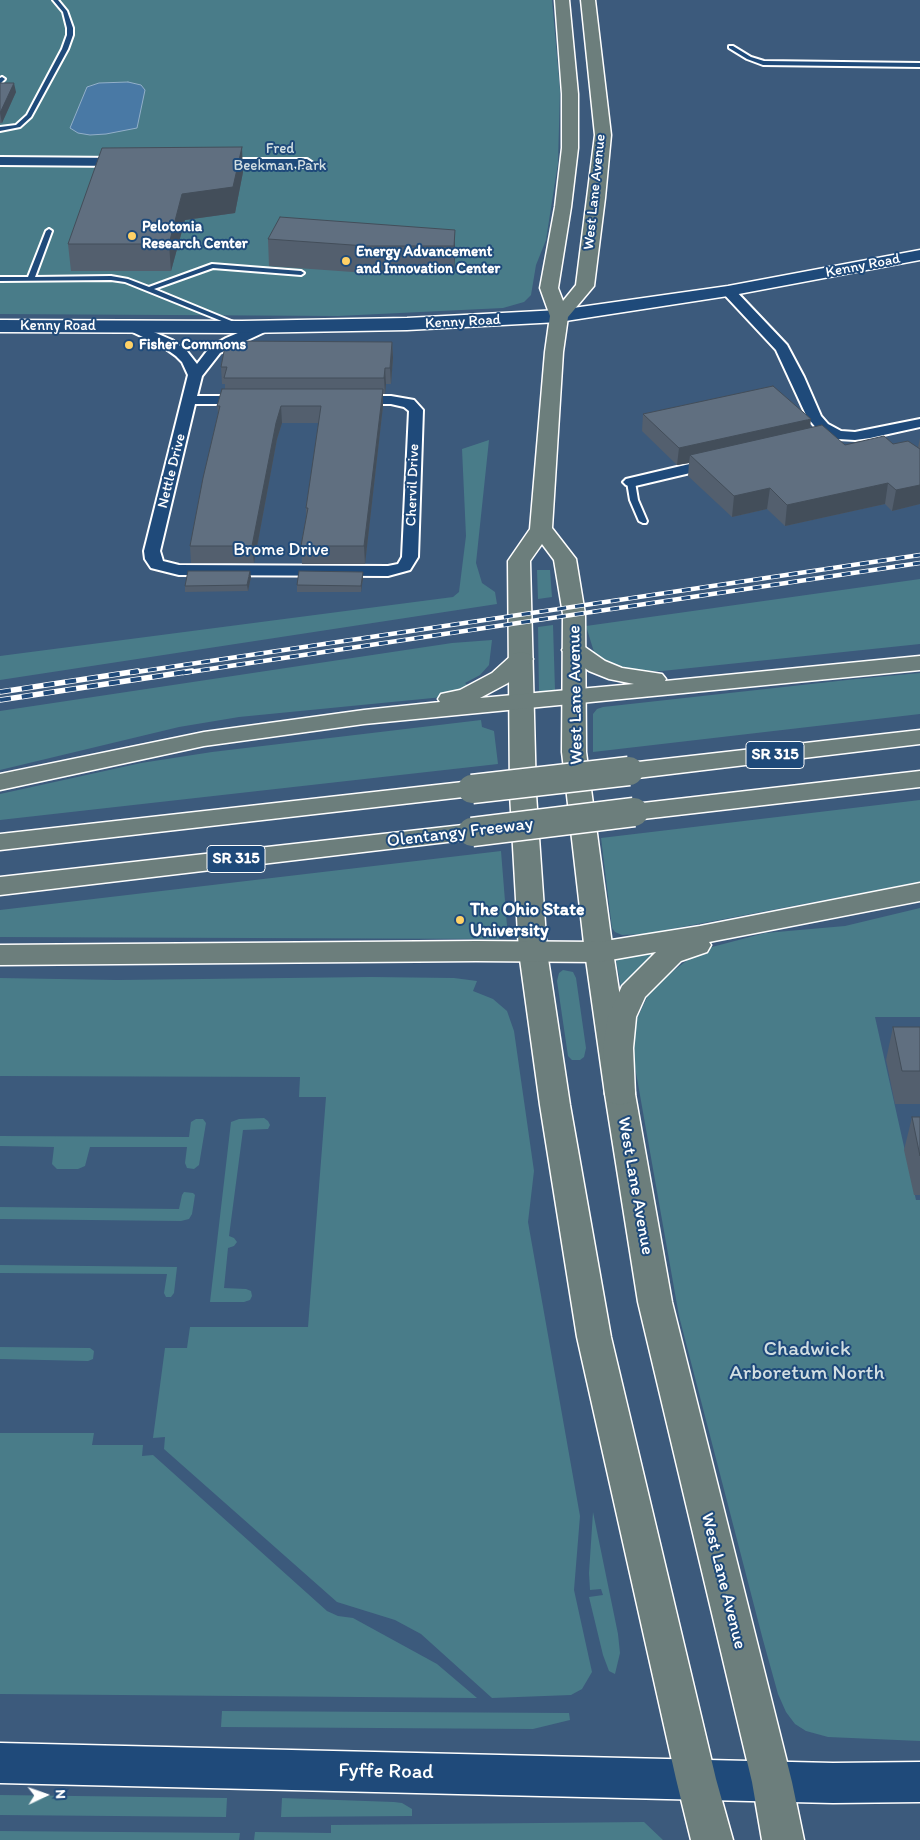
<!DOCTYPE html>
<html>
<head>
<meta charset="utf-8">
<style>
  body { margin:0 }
  #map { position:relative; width:920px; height:1840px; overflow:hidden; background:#2c517b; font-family:Itim,sans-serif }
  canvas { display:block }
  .north { position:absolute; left:20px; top:1770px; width:50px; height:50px; -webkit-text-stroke:4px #1f4a7a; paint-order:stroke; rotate:87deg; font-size:14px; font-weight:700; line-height:20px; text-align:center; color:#fff }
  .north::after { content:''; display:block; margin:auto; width:18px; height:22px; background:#fff; clip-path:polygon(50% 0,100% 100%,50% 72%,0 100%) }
</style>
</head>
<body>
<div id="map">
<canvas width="920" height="1840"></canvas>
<div class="north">N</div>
</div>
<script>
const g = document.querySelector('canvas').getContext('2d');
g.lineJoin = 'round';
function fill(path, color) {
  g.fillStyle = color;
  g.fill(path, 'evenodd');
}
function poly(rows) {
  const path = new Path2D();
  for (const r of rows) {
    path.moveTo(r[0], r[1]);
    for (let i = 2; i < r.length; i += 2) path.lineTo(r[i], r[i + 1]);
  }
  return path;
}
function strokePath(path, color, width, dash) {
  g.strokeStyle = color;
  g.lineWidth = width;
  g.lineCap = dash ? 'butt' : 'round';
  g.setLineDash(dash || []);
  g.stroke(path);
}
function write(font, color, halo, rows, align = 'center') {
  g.font = font + ' Itim,sans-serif';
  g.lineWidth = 4;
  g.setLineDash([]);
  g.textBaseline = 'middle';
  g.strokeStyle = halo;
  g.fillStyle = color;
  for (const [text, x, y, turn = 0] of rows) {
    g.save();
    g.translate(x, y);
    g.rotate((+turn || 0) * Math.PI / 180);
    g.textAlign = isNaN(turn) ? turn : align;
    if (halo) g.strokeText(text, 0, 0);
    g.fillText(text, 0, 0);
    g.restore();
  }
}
fill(poly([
  [0,0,920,0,920,1840,0,1840]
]), '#3c5a7c');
fill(poly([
  [0,0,552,0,560,90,558,163,546,240,536,265,531,295,524,302,503,308,338,316,0,314],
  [489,440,476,563,482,583,495,592,497,604,0,680,0,656,453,597,459,592,466,536,462,449],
  [537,570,550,570,552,597,538,599],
  [920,579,920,644,662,671,644,671,624,668,608,662,594,652,586,626],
  [553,625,555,690,552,694,542,695,539,692,538,627],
  [492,640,489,665,480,675,465,683,472,689,443,697,239,717,179,727,0,770,0,711,452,643],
  [920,673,920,714,593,752,593,714,597,709,603,707,856,679],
  [481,720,482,727,494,731,498,764,0,820,0,794,141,763,212,752],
  [920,800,920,882,645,934,622,935,615,932,612,928,601,838],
  [501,851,507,926,500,930,499,939,0,937,0,910],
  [920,908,920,1017,875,1017,916,1200,920,1200,920,1741,828,1737,806,1731,795,1724,786,1712,778,1694,763,1640,679,1316,632,1050,633,1027,649,993,661,980,693,956,712,947,765,933,845,926],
  [662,949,623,989,621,987,616,960],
  [563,970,573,972,576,978,586,1048,584,1057,580,1060,572,1060,568,1056,557,981,559,973],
  [371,977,454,978,477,981,473,991,493,999,507,1011,514,1031,534,1171,528,1222,580,1516,574,1590,592,1672,582,1689,571,1695,492,1698,421,1634,395,1620,337,1602,164,1449,165,1437,153,1438,165,1348,187,1348,190,1327,308,1327,326,1097,299,1097,300,1077,0,1076,0,978,117,980],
  [264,1118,268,1121,270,1125,268,1129,243,1130,229,1236,234,1238,237,1242,234,1246,228,1248,224,1288,246,1289,251,1291,252,1296,250,1300,244,1302,210,1302,231,1122,239,1119],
  [196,1119,203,1119,206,1123,199,1165,194,1169,187,1168,185,1163,187,1147,90,1147,85,1166,78,1169,57,1169,52,1164,54,1147,0,1146,0,1136,189,1137,191,1122],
  [184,1192,193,1193,195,1195,192,1214,189,1219,181,1221,0,1219,0,1207,179,1209,182,1195],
  [0,1265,177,1267,174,1293,171,1297,166,1297,164,1293,167,1274,0,1273],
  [0,1347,90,1348,94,1351,93,1359,88,1361,0,1359],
  [0,1433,94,1433,92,1445,143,1445,142,1456,153,1455,327,1611,338,1616,353,1618,437,1664,477,1698,0,1694],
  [593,1512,618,1634,620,1653,615,1674,609,1671,603,1655,589,1597,603,1595,601,1589,590,1590,589,1573],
  [222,1711,569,1713,570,1720,533,1729,221,1727],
  [0,1795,227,1798,226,1817,0,1815],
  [282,1798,394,1802,402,1803,412,1809,412,1816,281,1817],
  [644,1822,663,1840,254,1840,255,1832,331,1833,331,1825],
  [0,1831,240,1833,239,1840,0,1840]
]), '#497c89');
const water = poly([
  [128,82,141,85,145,90,137,128,106,134,90,135,78,133,70,128,87,87,99,83,128,82]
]);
fill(water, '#4979a5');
strokePath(water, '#92afc9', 1);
const lane = poly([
  [53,0,58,0,67,11,73,28,73,35,68,49,31,117,20,127,0,131,0,127,16,125,27,115,62,49,67,35,67,28,63,12,53,0],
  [729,46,733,46,751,57,764,61,920,63,920,67,763,65,747,59,729,48,729,46],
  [2,77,5,79,0,84,0,78,2,77],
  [49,229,52,231,35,277,111,276,128,279,149,287,212,264,301,271,304,273,301,275,213,268,154,289,241,325,242,326,239,328,125,282,111,280,0,281,0,277,28,277,46,231,49,229],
  [628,480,631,480,635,482,638,500,647,521,646,523,643,523,639,521,630,500,627,482,628,480]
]);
const street = poly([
  [0,157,122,158,128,162,122,166,0,165,0,157],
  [216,159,307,159,313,163,307,167,212,165,210,163,212,161,216,159],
  [728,287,733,288,787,345,804,377,821,416,828,424,841,431,855,432,920,419,920,427,870,438,855,440,838,439,809,446,804,445,802,442,804,439,825,434,818,430,807,417,776,350,721,291,728,287],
  [131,322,172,340,186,350,197,364,210,347,226,338,259,324,269,324,271,327,269,330,220,353,202,376,197,396,244,396,249,397,251,400,249,403,244,404,195,404,160,551,163,561,179,565,388,566,398,564,402,557,409,411,404,407,391,404,356,404,351,403,349,400,351,397,356,396,391,396,414,400,423,410,418,557,410,570,388,576,179,575,151,568,145,559,144,551,188,375,182,362,176,356,162,346,126,329,124,326,131,322],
  [715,458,720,460,723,463,720,466,631,487,626,485,623,482,626,479,715,458]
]);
const secondary = poly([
  [920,250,920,260,728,296,559,322,407,330,242,333,0,332,0,320,242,321,407,318,559,310,728,286,920,250],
  [0,1743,833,1763,920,1762,920,1802,833,1803,0,1783,0,1743]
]);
const primary = poly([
  [555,0,569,0,578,94,578,148,571,207,558,288,563,301,576,285,595,135,581,0,595,0,611,135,605,198,594,286,568,317,563,352,552,528,576,559,585,614,586,752,613,952,635,1094,672,1302,792,1782,804,1840,762,1840,752,1782,638,1302,605,1094,585,952,562,752,563,614,554,560,542,544,530,561,536,794,547,952,570,1105,611,1337,716,1779,733,1840,691,1840,676,1779,577,1337,540,1105,519,952,510,794,508,561,530,529,545,352,550,316,540,288,555,207,562,148,562,94,555,0]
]);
const highway = poly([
  [574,643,582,645,605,661,622,668,662,674,666,679,665,681,920,656,920,670,364,724,204,746,0,790,0,774,204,732,364,710,440,702,438,699,441,694,460,690,492,673,513,654,521,652,529,654,533,659,529,664,508,683,480,698,634,684,609,679,589,671,566,655,562,650,566,645,574,643],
  [920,730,920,744,629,779,620,776,616,771,620,766,629,763,920,730],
  [920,771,920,787,634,820,625,818,621,812,625,806,634,804,920,771],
  [472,781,481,783,485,789,481,795,0,850,0,834,472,781],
  [472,824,481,826,485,832,481,838,0,895,0,877,472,824],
  [920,883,920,901,709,942,711,945,707,952,681,961,645,997,636,1017,633,1048,635,1094,631,1102,620,1105,609,1102,605,1094,603,1048,608,1017,622,986,656,952,599,962,476,961,0,965,0,945,476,941,599,942,700,926,920,883]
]);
strokePath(lane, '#fff', 4);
strokePath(street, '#fff', 4);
strokePath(secondary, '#fff', 3);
strokePath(primary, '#fff', 3);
strokePath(highway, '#fff', 3);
fill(lane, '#1f4a7a');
fill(street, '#1f4a7a');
fill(secondary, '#1f4a7a');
fill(primary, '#6c7e7c');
fill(highway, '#6c7e7c');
const railFar1 = poly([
  [130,673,920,555],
  [183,673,920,563]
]);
const rail = poly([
  [0,692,138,671],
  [0,700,192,671]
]);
strokePath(railFar1, '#fff', 4.5);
strokePath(rail, '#fff', 5.5);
strokePath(railFar1, '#1f4a7a', 3, [9]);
strokePath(rail, '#1f4a7a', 4, [11]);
const highwayBridge = poly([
  [472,789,629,771],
  [472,832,634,812]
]);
strokePath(highwayBridge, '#fff', 31, []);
strokePath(highwayBridge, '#6c7e7c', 28);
fill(poly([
  [0,83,16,92,2,123,0,123],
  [243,172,235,213,185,220,171,271,71,271,68,244],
  [455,230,454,273,367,273,269,266,268,239],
  [392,342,393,358,391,384,386,384,385,394,383,394,383,406,365,564,302,564,301,546,306,517,306,508,319,423,282,423,277,439,254,563,191,563,190,546,218,413,217,406,225,389,225,384,222,384,221,367],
  [643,414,810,428,845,445,893,444,918,447,920,438,920,504,892,511,885,504,785,526,767,509,732,517,688,476,689,463,677,465,642,431],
  [363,572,363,578,361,592,297,592,297,585],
  [251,577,248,591,185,592,185,586],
  [893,1027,920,1027,920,1104,895,1104,886,1060],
  [912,1117,920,1117,920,1195,914,1195,904,1150]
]), '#535f6e');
fill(poly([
  [14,83,16,92,2,123,0,113],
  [242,147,243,172,235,213,185,220,171,271,169,244,182,194],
  [455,230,455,257,454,273,454,246],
  [392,342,393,358,391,384,390,368],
  [385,368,386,384,385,394,384,378],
  [383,389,383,406,365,564,364,546],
  [281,406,282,423,277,439,254,563,252,546,276,423],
  [811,419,809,436,690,455,689,463,677,465,679,448],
  [888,483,885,504,785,526,787,505],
  [920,485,920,504,892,511,896,490],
  [770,488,767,509,732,517,734,496],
  [250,571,251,577,248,591,247,585],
  [363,572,363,578,361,592,361,586]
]), '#434e5a');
const building = poly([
  [0,83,14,83,0,113,0,83],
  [242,147,233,187,182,194,169,244,68,244,102,148,242,147],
  [280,217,455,230,454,246,366,246,268,239,280,217],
  [226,341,392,342,390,368,385,368,384,378,224,378,227,367,221,367,226,341],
  [773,386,811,419,679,448,643,414,773,386],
  [222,389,383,389,364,546,301,546,308,508,306,508,321,406,281,406,276,423,252,546,190,546,203,478,220,406,217,406,222,389],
  [822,425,845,445,884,436,893,444,908,441,920,449,920,485,896,490,888,483,787,505,770,488,734,496,690,455,822,425],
  [188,571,250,571,247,585,185,586,188,571],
  [299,571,363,572,361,586,297,585,299,571],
  [893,1027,920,1027,920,1071,902,1071,893,1027],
  [912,1117,920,1117,920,1156,912,1117]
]);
fill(building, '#606f80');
strokePath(building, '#434e5a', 1);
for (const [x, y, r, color] of [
  [132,236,5,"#ffd166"],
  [346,261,5,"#ffd166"],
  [129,345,5,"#ffd166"],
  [460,920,5,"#ffd166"]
]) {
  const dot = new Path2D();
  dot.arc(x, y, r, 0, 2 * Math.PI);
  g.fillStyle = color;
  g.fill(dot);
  strokePath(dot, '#1f4a7a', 2);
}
write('15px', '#d2dee2', '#1f4a7a', [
  ["Fred",280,149],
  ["Beekman Park",280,166]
]);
write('15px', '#fff', '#1f4a7a', [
  ["West Lane Avenue",595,192,-84],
  ["Kenny Road",863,266,-11],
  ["Kenny Road",463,322,-3],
  ["Kenny Road",58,326],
  ["Nettle Drive",172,471,-76],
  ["Chervil Drive",413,485,-88]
]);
write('bold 15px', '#fff', '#1f4a7a', [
  ["Pelotonia",142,227],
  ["Research Center",142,244],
  ["Energy Advancement",356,252],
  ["and Innovation Center",356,269],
  ["Fisher Commons",139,345]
], 'left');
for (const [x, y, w] of [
  [775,755,58],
  [236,859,58]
]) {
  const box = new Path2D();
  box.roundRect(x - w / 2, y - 13.5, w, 27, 4);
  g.fillStyle = '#1f4a7a';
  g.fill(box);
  strokePath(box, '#fff', 1);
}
write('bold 16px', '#fff', null, [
  ["SR 315",775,755],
  ["SR 315",236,859]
]);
write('18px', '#fff', '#1f4a7a', [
  ["Brome Drive",281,550],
  ["West Lane Avenue",576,695,-91],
  ["Olentangy Freeway",460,833,-7],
  ["West Lane Avenue",635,1186,80],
  ["West Lane Avenue",723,1581,76]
]);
write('bold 18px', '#fff', '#1f4a7a', [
  ["The Ohio State",470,910],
  ["University",470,931]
], 'left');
write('21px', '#d2dee2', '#1f4a7a', [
  ["Chadwick",807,1350],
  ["Arboretum North",807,1374]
]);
write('21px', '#fff', '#1f4a7a', [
  ["Fyffe Road",386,1772,1]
]);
</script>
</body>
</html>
